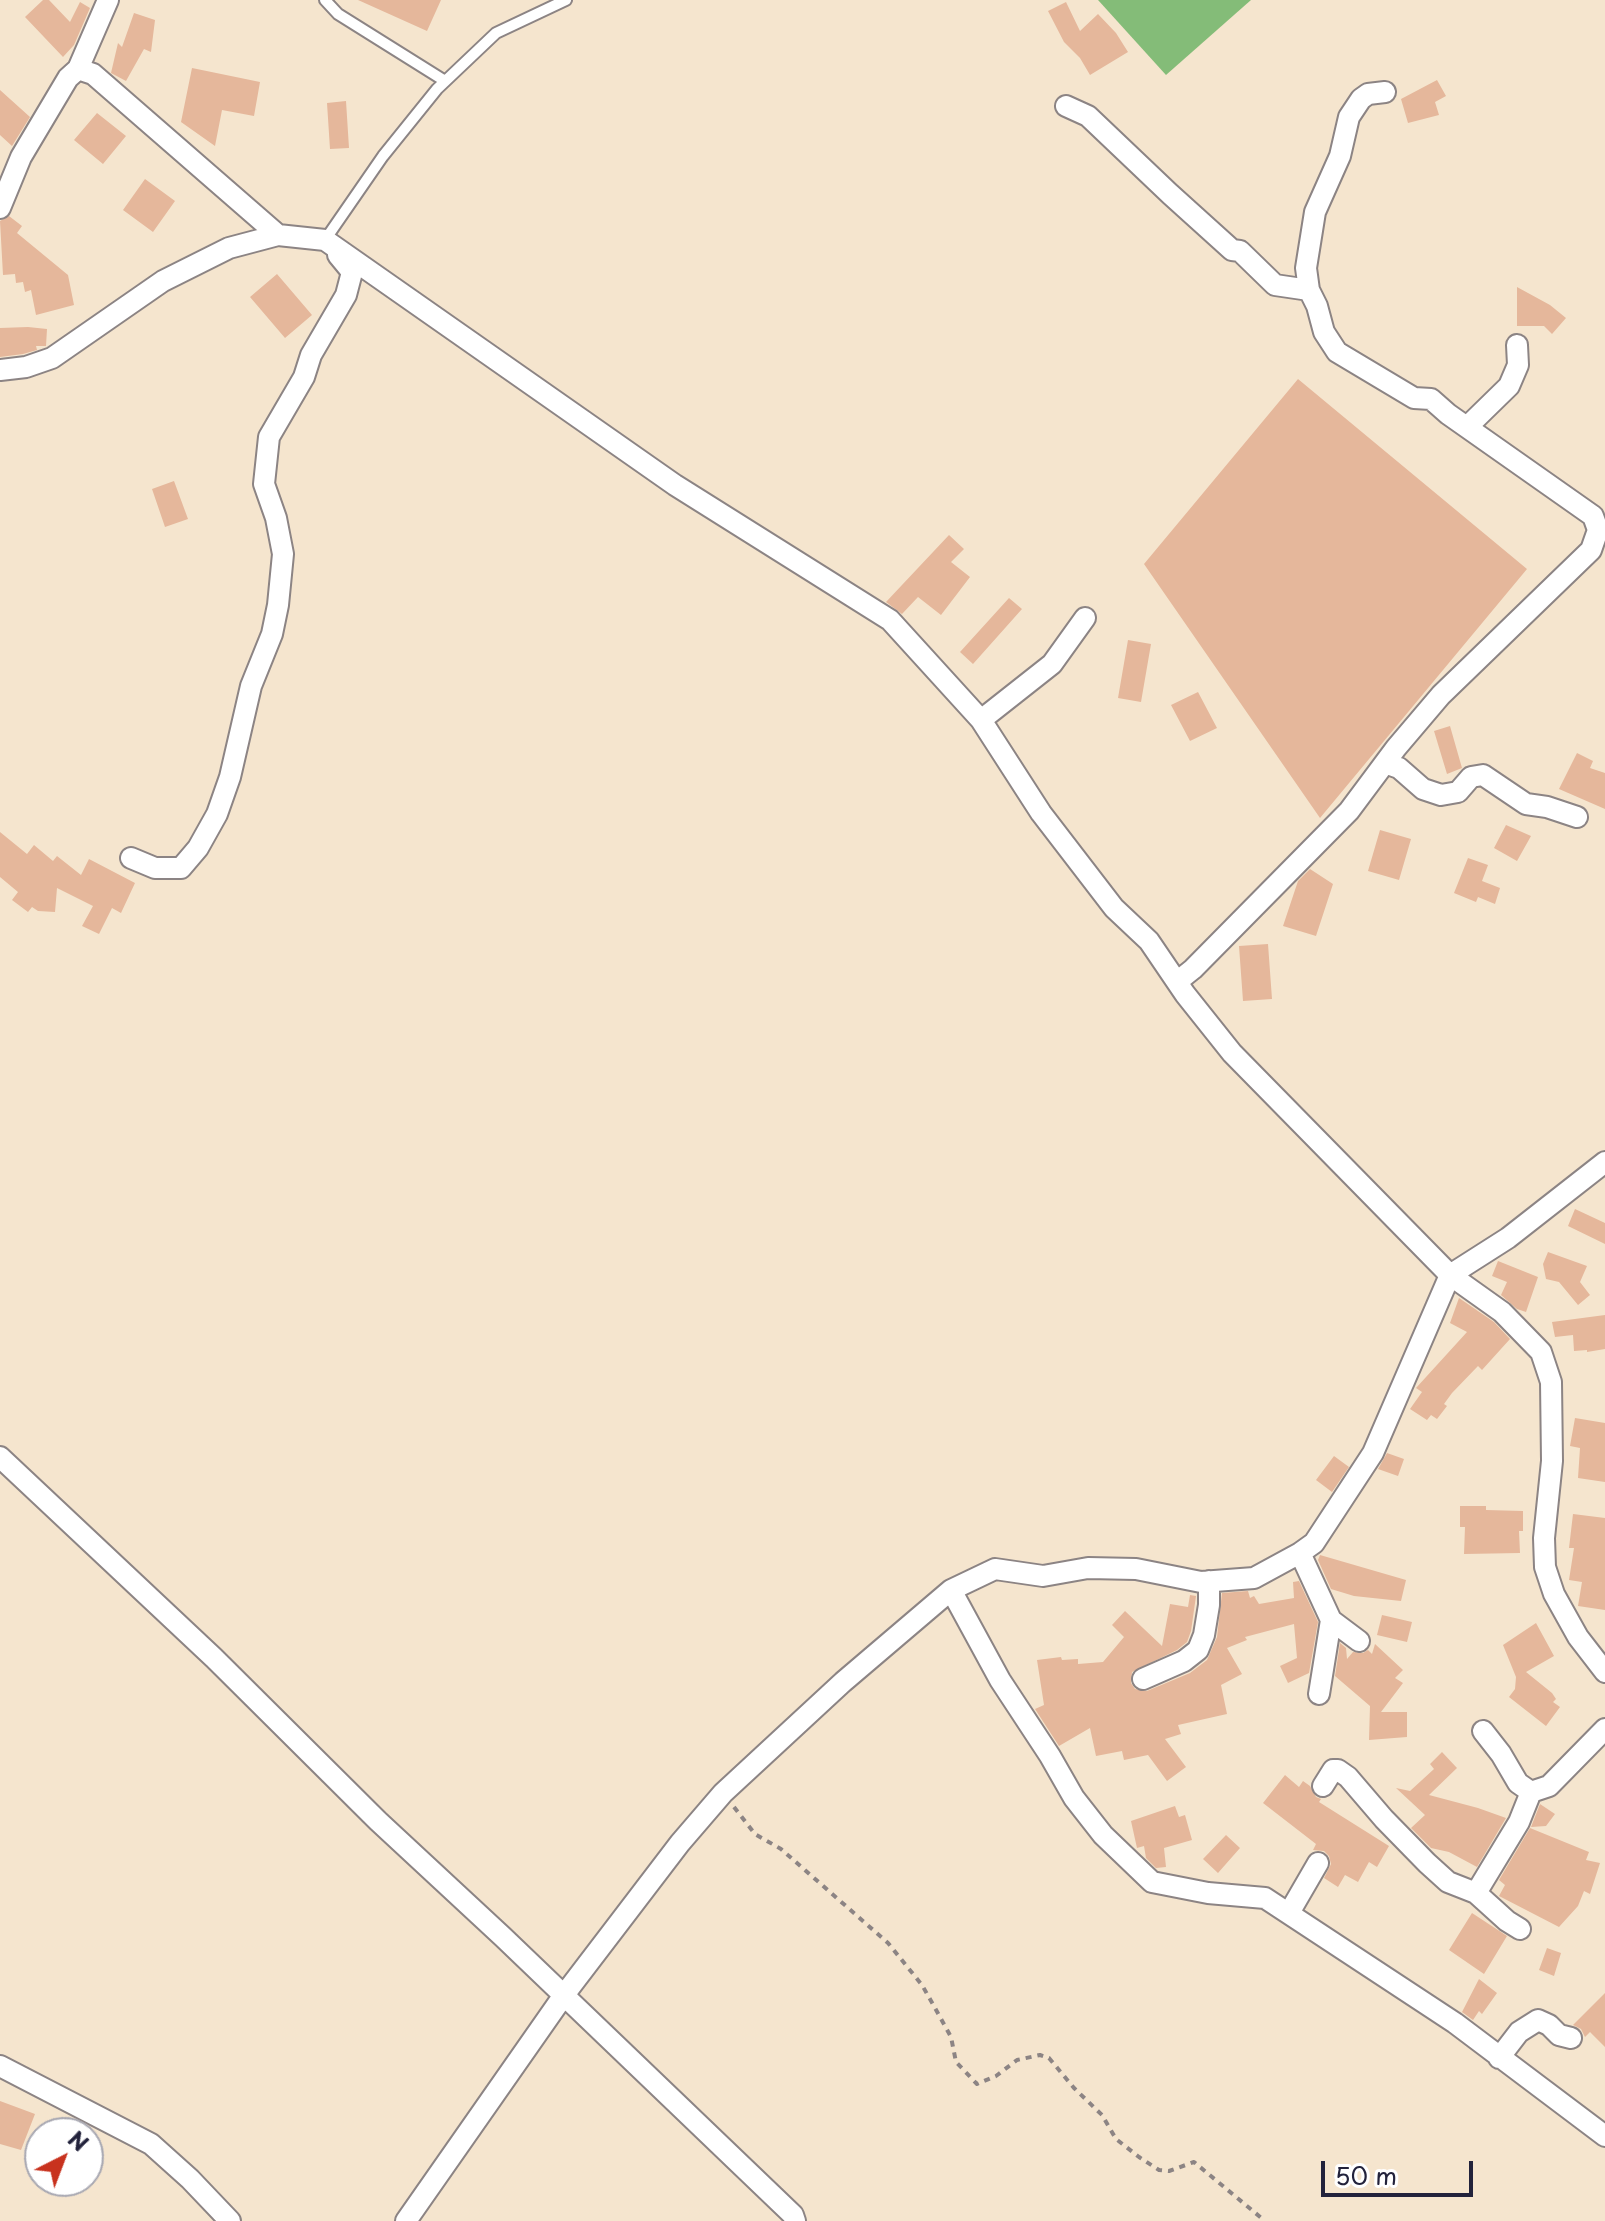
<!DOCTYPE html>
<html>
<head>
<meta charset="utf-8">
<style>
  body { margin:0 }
  #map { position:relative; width:1605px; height:2221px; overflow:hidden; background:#f5e5ce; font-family:"Playpen Sans",sans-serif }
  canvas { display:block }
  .north { position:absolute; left:24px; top:2117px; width:80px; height:80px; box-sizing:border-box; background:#fff; border:2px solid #a7a7b1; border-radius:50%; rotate:42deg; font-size:22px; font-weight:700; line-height:32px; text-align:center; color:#22223b }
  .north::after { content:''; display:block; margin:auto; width:28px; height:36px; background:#c8321e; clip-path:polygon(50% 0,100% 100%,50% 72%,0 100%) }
  .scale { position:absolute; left:1321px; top:2161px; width:152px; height:36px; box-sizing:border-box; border:4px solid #22223b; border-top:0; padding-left:10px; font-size:24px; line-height:28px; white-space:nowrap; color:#22223b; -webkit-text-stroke:6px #fff; paint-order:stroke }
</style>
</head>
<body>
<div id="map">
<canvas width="1605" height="2221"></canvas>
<div class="north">N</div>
<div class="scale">50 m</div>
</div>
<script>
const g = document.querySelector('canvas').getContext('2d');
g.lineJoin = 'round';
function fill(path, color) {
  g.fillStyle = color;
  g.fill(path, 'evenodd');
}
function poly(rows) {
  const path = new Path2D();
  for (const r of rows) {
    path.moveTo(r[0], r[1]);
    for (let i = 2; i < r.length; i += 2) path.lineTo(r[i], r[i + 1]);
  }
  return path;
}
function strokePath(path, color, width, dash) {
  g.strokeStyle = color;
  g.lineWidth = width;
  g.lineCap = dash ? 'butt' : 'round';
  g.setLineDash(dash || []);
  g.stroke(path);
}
fill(poly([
  [1098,0,1251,0,1166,75]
]), '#84bc78');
fill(poly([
  [43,0,49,0,70,22,80,2,90,8,74,45,63,57,25,17],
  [358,0,441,0,427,31],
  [1066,2,1080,31,1098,14,1116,33,1128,52,1090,75,1080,58,1064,42,1048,11],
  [134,13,155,20,151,52,144,49,126,81,111,73,118,43,122,47],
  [192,68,260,82,254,116,222,110,215,146,181,122],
  [1437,80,1446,96,1435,102,1439,115,1408,123,1401,99],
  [0,90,30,117,12,146,0,135],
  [346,101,349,148,330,149,327,103],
  [97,113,126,136,103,164,74,140],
  [145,179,175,201,153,232,123,210],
  [9,216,22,226,17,233,68,275,74,305,36,315,31,290,25,292,23,282,16,283,15,274,3,275,0,221],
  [277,274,312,315,285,338,250,297],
  [1517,287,1550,305,1566,318,1552,334,1544,326,1517,326],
  [28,327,47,329,46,346,36,346,37,350,23,354,0,357,0,328],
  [1298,379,1527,569,1320,818,1144,564],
  [174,481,188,519,165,527,152,489],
  [949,535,964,549,951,562,970,577,941,615,918,597,902,614,886,602],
  [1009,598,1022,609,973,664,960,652],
  [1128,640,1151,644,1141,702,1118,698],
  [1198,692,1217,728,1190,741,1171,705],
  [1450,726,1462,768,1447,774,1434,731],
  [1577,753,1593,761,1590,768,1605,773,1605,809,1559,789],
  [1506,825,1531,836,1517,861,1494,848],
  [1380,830,1411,839,1399,880,1368,871],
  [0,832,27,854,34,845,53,861,57,856,81,875,89,859,135,883,121,913,112,908,99,934,82,926,93,906,57,888,55,912,38,911,32,907,28,912,12,900,18,892,0,877],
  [1468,858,1488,865,1482,881,1500,888,1495,904,1478,897,1476,902,1454,893],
  [1310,869,1333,884,1316,936,1283,926,1298,881],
  [1268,944,1272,999,1243,1001,1239,946],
  [1575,1209,1605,1223,1605,1244,1568,1226],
  [1548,1252,1587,1266,1580,1282,1590,1295,1578,1305,1559,1282,1546,1279,1543,1264],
  [1498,1261,1538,1277,1526,1312,1517,1309,1501,1295,1507,1282,1492,1276],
  [1459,1298,1494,1322,1510,1339,1482,1370,1478,1366,1452,1393,1444,1404,1447,1406,1437,1419,1431,1415,1427,1420,1410,1409,1422,1392,1416,1388,1467,1332,1450,1323],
  [1605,1315,1605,1349,1587,1352,1587,1350,1574,1351,1573,1335,1555,1337,1552,1322],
  [1575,1418,1605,1423,1605,1482,1578,1478,1580,1448,1570,1446],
  [1387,1453,1404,1459,1398,1476,1378,1469],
  [1334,1456,1349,1467,1332,1492,1316,1480],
  [1460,1506,1486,1506,1486,1510,1523,1511,1523,1531,1519,1531,1520,1553,1464,1554,1465,1527,1460,1527],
  [1573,1514,1605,1518,1605,1610,1578,1606,1582,1582,1569,1580,1574,1548,1569,1548],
  [1320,1555,1406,1580,1401,1601,1354,1596,1331,1589,1318,1560],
  [1299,1581,1318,1622,1309,1673,1288,1683,1280,1666,1297,1658,1294,1624,1245,1637,1247,1640,1227,1648,1242,1674,1221,1685,1227,1714,1178,1725,1181,1734,1165,1739,1186,1767,1167,1781,1148,1755,1124,1760,1122,1751,1096,1756,1090,1728,1059,1746,1035,1709,1044,1705,1037,1660,1061,1657,1062,1660,1078,1659,1078,1664,1103,1662,1124,1637,1112,1625,1125,1611,1162,1646,1170,1604,1188,1607,1190,1595,1196,1596,1191,1631,1187,1642,1177,1650,1132,1672,1131,1683,1135,1689,1147,1691,1190,1673,1207,1660,1217,1637,1222,1593,1248,1591,1250,1598,1254,1596,1259,1604,1294,1598,1293,1582],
  [1382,1615,1412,1622,1407,1642,1377,1635],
  [1536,1623,1554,1656,1526,1672,1552,1693,1556,1699,1553,1702,1560,1707,1546,1726,1509,1697,1515,1689,1516,1677,1503,1645],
  [1340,1643,1346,1648,1347,1659,1353,1652,1363,1653,1368,1650,1372,1654,1375,1644,1403,1670,1395,1678,1403,1683,1381,1712,1407,1712,1407,1737,1369,1740,1370,1706,1335,1676],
  [1442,1752,1457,1768,1429,1795,1478,1808,1506,1818,1477,1867,1449,1852,1431,1848,1411,1828,1425,1815,1396,1788,1410,1791,1434,1769,1430,1764],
  [1285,1775,1299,1787,1303,1781,1310,1786,1316,1797,1321,1799,1319,1802,1389,1846,1377,1867,1369,1862,1358,1882,1345,1875,1338,1887,1324,1878,1331,1864,1329,1856,1324,1851,1313,1850,1316,1844,1263,1803],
  [1540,1804,1555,1814,1546,1826,1531,1827],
  [1175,1806,1179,1817,1185,1815,1192,1840,1164,1848,1166,1867,1156,1868,1146,1858,1144,1846,1137,1848,1131,1821],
  [1530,1828,1589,1852,1586,1860,1600,1863,1590,1894,1584,1891,1578,1906,1559,1927,1499,1896,1505,1885,1499,1880],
  [1226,1835,1240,1848,1218,1873,1203,1859],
  [1472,1913,1507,1936,1484,1974,1449,1950],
  [1547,1948,1561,1953,1554,1976,1539,1970],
  [1479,1979,1497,1993,1482,2014,1479,2011,1473,2020,1462,2012],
  [1605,1993,1605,2047,1590,2032,1585,2037,1581,2029,1573,2025],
  [0,2101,35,2114,21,2150,0,2144]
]), '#e5b79b');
const lane = poly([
  [325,0,338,14,445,81],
  [325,240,383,156,437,89,496,33,566,0]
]);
const street = poly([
  [78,69,93,74,278,235],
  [1066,106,1088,116,1170,194,1232,250,1240,251,1275,285,1309,290,1317,306,1324,332,1337,352,1414,398,1431,399,1448,414,1593,516,1598,530,1591,550,1441,695,1396,748,1349,811,1193,969,1178,981],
  [0,208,21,157,68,78,78,69,108,0],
  [1309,290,1306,268,1315,212,1340,156,1349,117,1361,99,1368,94,1385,92],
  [0,370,26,367,52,358,163,281,229,248,278,235,325,240,675,485,890,620,981,720,1041,813,1114,908,1149,941,1185,994,1232,1053,1450,1275,1502,1312,1541,1352,1551,1382,1552,1461,1544,1538,1545,1567,1554,1594,1578,1637,1605,1672],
  [1467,427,1509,386,1518,365,1517,345],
  [981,720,1052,664,1085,618],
  [1385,763,1399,768,1423,789,1441,795,1458,792,1471,777,1483,775,1526,804,1547,807,1577,817],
  [131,858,155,868,181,868,198,848,217,814,230,777,251,686,272,634,278,605,283,554,276,518,264,484,269,437,304,377,311,355,346,295,352,272,338,255],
  [0,1457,214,1658,378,1821,503,1937,793,2215,795,2221],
  [1300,1553,1331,1620,1359,1641],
  [951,1590,1000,1680,1050,1756,1074,1798,1103,1835,1152,1882,1208,1893,1265,1898,1455,2023,1605,2136],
  [1143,1679,1184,1661,1198,1650,1204,1635,1209,1605,1209,1581],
  [1319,1694,1331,1620],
  [1483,1731,1501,1754,1518,1783,1531,1792,1549,1786,1605,1729],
  [1323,1786,1333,1770,1338,1770,1348,1777,1384,1819,1427,1863,1448,1882,1476,1893,1507,1921,1520,1929],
  [1476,1893,1519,1822,1531,1792],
  [1289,1913,1318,1863],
  [1499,2058,1519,2032,1538,2020,1549,2025,1559,2035,1571,2038],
  [0,2066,151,2144,190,2179,230,2221],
  [406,2221,564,1995,680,1843,723,1793,843,1682,951,1590,995,1569,1043,1576,1088,1568,1136,1569,1201,1582,1254,1578,1300,1553,1314,1543,1373,1453,1450,1275,1508,1238,1605,1162]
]);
strokePath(lane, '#8c8484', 14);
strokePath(street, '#8c8484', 24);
strokePath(poly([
  [734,1807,755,1834,781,1849,888,1943,922,1985,935,2008,951,2037,956,2062,977,2084,996,2076,1017,2060,1040,2055,1049,2058,1074,2088,1102,2115,1116,2139,1139,2157,1159,2170,1169,2171,1194,2162,1265,2221]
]), '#8c8484', 4, [6, 6]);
strokePath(lane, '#fff', 10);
strokePath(street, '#fff', 20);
</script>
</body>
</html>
